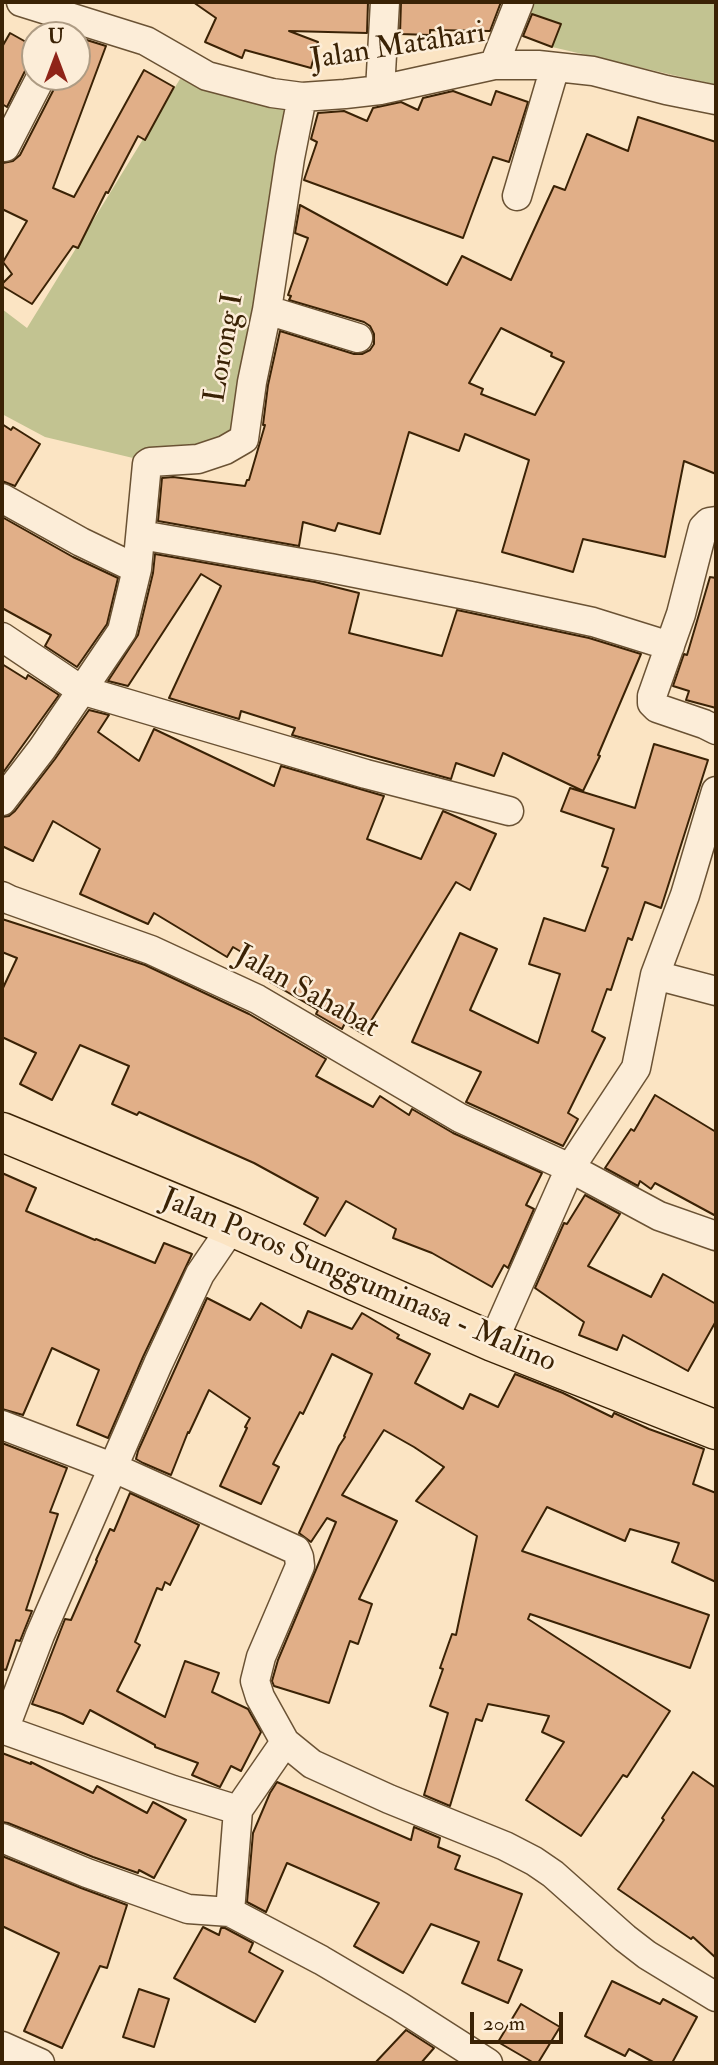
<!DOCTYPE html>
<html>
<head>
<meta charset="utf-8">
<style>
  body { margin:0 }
  #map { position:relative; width:718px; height:2065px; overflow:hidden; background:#fbe4c3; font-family:"IM FELL Double Pica",serif }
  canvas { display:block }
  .frame { position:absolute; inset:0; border:4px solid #3a2205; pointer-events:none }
  .north { position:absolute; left:21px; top:21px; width:70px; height:70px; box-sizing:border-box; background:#fcedd8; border:2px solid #ae9c84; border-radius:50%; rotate:0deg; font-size:19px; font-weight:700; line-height:28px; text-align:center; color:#3a2205 }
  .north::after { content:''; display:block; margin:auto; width:24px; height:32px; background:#8f2418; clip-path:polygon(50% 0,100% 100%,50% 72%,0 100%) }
  .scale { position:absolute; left:470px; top:2012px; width:93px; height:32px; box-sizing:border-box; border:4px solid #3a2205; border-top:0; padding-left:9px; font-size:21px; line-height:24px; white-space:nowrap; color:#3a2205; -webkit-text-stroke:5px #fcedd8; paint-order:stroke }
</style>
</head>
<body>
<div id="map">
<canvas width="718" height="2065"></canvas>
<div class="frame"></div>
<div class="north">U</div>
<div class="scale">20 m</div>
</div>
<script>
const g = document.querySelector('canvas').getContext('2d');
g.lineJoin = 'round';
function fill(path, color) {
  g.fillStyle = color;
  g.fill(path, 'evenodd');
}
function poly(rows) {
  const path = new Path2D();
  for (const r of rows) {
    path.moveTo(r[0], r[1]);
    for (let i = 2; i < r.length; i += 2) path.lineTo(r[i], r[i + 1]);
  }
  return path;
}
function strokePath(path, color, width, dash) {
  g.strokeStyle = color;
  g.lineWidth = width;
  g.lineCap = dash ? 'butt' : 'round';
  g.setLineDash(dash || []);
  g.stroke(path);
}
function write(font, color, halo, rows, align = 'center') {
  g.font = font + ' "IM FELL Double Pica",serif';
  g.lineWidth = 5;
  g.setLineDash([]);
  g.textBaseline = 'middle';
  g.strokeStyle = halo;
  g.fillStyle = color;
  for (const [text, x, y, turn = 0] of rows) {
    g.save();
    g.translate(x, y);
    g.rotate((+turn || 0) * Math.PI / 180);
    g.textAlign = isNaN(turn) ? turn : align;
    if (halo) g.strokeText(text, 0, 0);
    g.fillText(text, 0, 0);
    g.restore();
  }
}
fill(poly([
  [528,2,716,2,716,85,552,47,560,24,525,11],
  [180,79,293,105,238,428,199,446,133,458,45,437,2,414,2,309,27,328]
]), '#c2c391');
const building = poly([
  [193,2,368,2,367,33,289,31,318,42,311,68,245,50,242,58,205,42,216,18,193,2],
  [401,2,501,2,490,31,430,30,430,35,400,34,401,2],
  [532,14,561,24,552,47,523,36,532,14],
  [10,33,35,47,35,62,26,69,7,107,2,104,2,47,10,33],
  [77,37,106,46,53,188,74,197,144,70,174,87,145,140,138,136,108,193,106,192,78,248,73,246,32,304,2,286,2,284,12,274,3,262,27,221,2,209,2,166,3,163,13,161,20,155,56,85,58,77,77,77,77,37],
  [453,91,491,105,496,91,528,102,509,162,493,157,463,238,304,180,317,142,311,139,318,113,344,111,367,121,373,108,401,102,418,110,423,98,453,91],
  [638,117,716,142,716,474,684,461,665,557,583,539,573,572,502,552,529,460,465,434,459,451,409,432,380,534,338,523,335,531,303,522,299,546,158,521,162,478,173,477,245,486,247,480,249,480,265,425,263,425,268,385,280,331,354,354,362,354,370,350,374,344,374,334,370,326,364,322,289,300,291,296,288,295,308,238,295,233,300,205,447,285,462,256,511,280,554,186,565,190,587,134,628,151,638,117],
  [501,328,552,353,551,356,564,362,535,415,481,394,483,389,469,383,501,328],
  [2,424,11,430,13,427,40,444,15,486,2,481,2,424],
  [2,517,73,557,118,578,107,624,77,667,45,646,51,635,2,608,2,517],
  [155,554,315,582,359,593,349,633,442,656,457,610,589,638,641,654,598,755,600,756,583,791,503,753,494,776,456,763,451,779,292,735,295,728,241,711,239,719,169,698,221,586,201,574,128,686,108,681,138,635,153,573,155,554],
  [710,577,716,578,716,708,686,700,689,691,673,686,684,654,687,655,710,577],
  [2,664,26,679,28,675,59,695,2,774,2,664],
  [89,710,109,715,98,732,139,761,154,729,274,786,281,766,384,796,367,839,421,859,443,811,496,834,470,890,456,882,363,1034,345,1023,342,1029,316,1014,318,1010,270,982,275,972,233,947,227,957,154,913,148,924,80,894,100,849,53,821,33,861,2,846,2,817,9,816,15,811,55,759,89,710],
  [654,744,708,760,661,908,645,902,632,940,628,938,611,990,607,989,592,1031,605,1038,568,1113,578,1119,563,1146,466,1102,481,1072,412,1042,460,933,497,949,470,1010,538,1043,560,974,529,964,544,918,585,931,608,868,602,866,614,829,561,811,570,788,635,808,654,744],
  [2,919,145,965,249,1014,326,1059,316,1076,373,1107,380,1096,409,1115,412,1109,453,1133,542,1173,526,1205,534,1209,508,1268,504,1265,492,1287,432,1253,393,1238,396,1229,346,1201,325,1236,304,1224,318,1198,254,1163,139,1112,137,1115,112,1104,129,1066,80,1045,52,1100,20,1084,36,1053,2,1037,2,990,17,958,2,952,2,919],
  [655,1095,716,1132,716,1216,655,1183,651,1189,640,1181,638,1186,605,1168,631,1129,634,1131,655,1095],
  [2,1173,36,1188,26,1211,95,1240,96,1239,155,1263,164,1243,192,1254,143,1357,108,1438,77,1425,99,1370,52,1348,23,1415,2,1409,2,1173],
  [585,1195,620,1214,588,1266,651,1297,663,1274,716,1304,716,1321,688,1371,623,1335,617,1350,579,1335,584,1322,535,1288,564,1223,567,1224,585,1195],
  [207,1298,250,1320,261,1303,301,1328,308,1311,352,1329,362,1313,399,1335,397,1338,430,1354,415,1383,463,1409,470,1394,498,1407,515,1374,563,1393,612,1417,614,1413,649,1429,704,1449,693,1484,716,1493,716,1582,672,1562,679,1543,630,1529,625,1541,547,1507,522,1551,709,1615,690,1668,530,1614,528,1619,670,1711,627,1777,623,1775,581,1836,526,1800,564,1742,542,1732,549,1716,488,1704,482,1721,476,1719,450,1806,424,1795,448,1713,430,1706,443,1669,440,1668,452,1634,456,1635,477,1536,416,1501,444,1467,414,1447,384,1430,342,1495,397,1521,359,1599,372,1604,358,1644,350,1641,329,1703,274,1686,272,1681,278,1660,336,1522,327,1518,311,1542,299,1533,339,1446,345,1437,344,1436,372,1374,332,1354,303,1414,300,1412,273,1464,279,1467,261,1504,220,1486,247,1428,245,1427,250,1418,209,1390,189,1433,188,1432,171,1475,143,1463,136,1459,138,1451,207,1298],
  [2,1443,67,1468,50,1512,58,1514,26,1610,32,1611,20,1641,16,1640,6,1670,2,1669,2,1443],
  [130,1493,199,1525,170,1585,165,1582,162,1590,157,1588,135,1642,140,1645,117,1691,165,1717,185,1661,219,1673,212,1692,248,1709,261,1732,241,1771,231,1766,220,1787,192,1775,198,1763,155,1747,155,1745,90,1710,83,1724,62,1714,32,1704,65,1619,71,1620,97,1561,96,1560,110,1529,114,1531,130,1493],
  [2,1753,31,1764,31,1762,93,1793,97,1786,147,1813,153,1802,186,1820,154,1878,139,1870,138,1873,93,1857,8,1823,2,1822,2,1753],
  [693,1772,716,1788,716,1958,693,1937,691,1939,618,1889,664,1820,662,1818,693,1772],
  [277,1782,411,1840,414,1827,440,1838,438,1847,460,1856,455,1869,522,1894,498,1960,522,1970,508,2003,462,1983,479,1942,431,1924,403,1973,354,1946,379,1903,287,1863,266,1912,247,1902,253,1833,270,1793,277,1782],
  [2,1856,81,1888,127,1905,107,1968,100,1966,62,2048,24,2031,59,1953,2,1926,2,1856],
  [203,1927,219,1935,221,1928,225,1928,253,1943,249,1952,283,1971,255,2022,174,1978,203,1927],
  [612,1981,660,2004,663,1999,697,2017,672,2063,655,2063,629,2049,625,2056,585,2036,612,1981],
  [139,1989,169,1999,154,2047,123,2037,139,1989],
  [521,2004,560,2027,538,2063,534,2063,498,2042,521,2004],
  [406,2030,434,2048,421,2063,375,2063,406,2030]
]);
fill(building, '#e1af88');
strokePath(building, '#3a2205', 2);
const street = poly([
  [21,2,146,41,207,76,272,93,302,97,345,94,380,90,494,65,538,65,593,71,666,90,716,100],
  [494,65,519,2],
  [380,90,385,2],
  [5,147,41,77],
  [517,196,555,67],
  [267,310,358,338],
  [2,498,81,542,137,569],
  [716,521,709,522,703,528,681,614,652,696,652,703,657,708,704,724,716,730],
  [141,535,330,568,476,597,593,622,670,646],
  [2,637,81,690,366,774,509,811],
  [716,791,685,895,655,975,716,991],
  [2,801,42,749,122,631,137,569,147,464,150,462,198,459,225,450,244,439,252,382,267,310,290,158,302,97],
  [2,896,10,900,151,950,257,999,460,1118,570,1168,659,1216,716,1236],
  [493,1342,570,1168,636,1068,655,975],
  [2,1425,112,1467,296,1550,299,1557,300,1566,261,1657,255,1681,260,1697,285,1742,312,1764,389,1799,505,1846,534,1861,553,1874,625,1938,647,1955,716,1997],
  [2,1729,173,1790,238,1810],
  [4,1730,40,1635,158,1364,200,1274,232,1227],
  [285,1742,238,1810,230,1912,321,1960,399,2006,488,2063],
  [2,1838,87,1873,188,1909,230,1912],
  [2,2046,40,2063]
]);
const primary = poly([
  [2,1132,232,1227,493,1342,716,1430]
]);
strokePath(street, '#6a5234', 31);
strokePath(primary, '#3a2205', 41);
strokePath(street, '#fcedd8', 28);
strokePath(primary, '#fbe4c3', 38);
write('30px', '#3a2205', '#fcedd8', [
  ["Jalan Matahari",398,48,-9],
  ["Lorong I",226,348,-80],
  ["Jalan Sahabat",306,993,29],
  ["Jalan Poros Sungguminasa - Malino",358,1282,23]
]);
</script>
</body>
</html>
